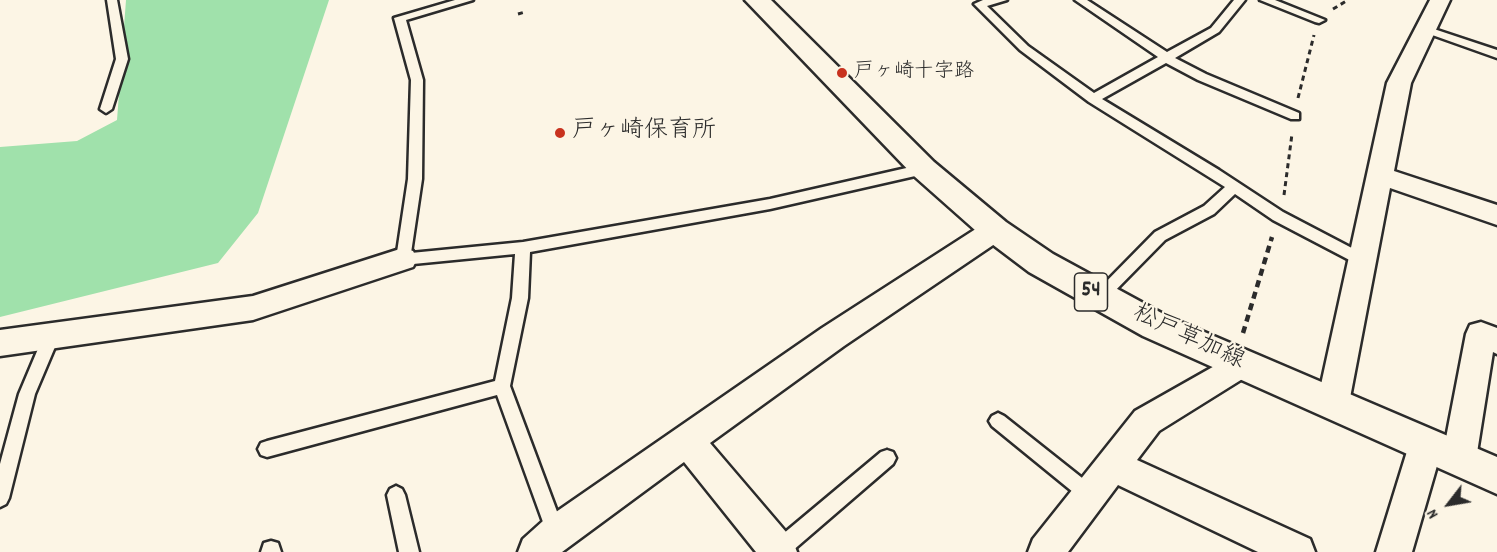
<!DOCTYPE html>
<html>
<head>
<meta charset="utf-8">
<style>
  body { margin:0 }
  #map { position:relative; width:1497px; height:552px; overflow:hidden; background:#fcf5e5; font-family:Dekko,sans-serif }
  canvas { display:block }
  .north { position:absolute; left:1419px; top:474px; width:60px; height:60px; -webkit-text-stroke:4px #fcf5e5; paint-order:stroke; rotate:239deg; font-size:16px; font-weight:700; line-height:24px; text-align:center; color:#2b2b2b }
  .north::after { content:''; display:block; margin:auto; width:21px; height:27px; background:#2b2b2b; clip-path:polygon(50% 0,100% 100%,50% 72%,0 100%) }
</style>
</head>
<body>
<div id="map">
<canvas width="1497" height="552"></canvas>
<div class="north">N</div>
</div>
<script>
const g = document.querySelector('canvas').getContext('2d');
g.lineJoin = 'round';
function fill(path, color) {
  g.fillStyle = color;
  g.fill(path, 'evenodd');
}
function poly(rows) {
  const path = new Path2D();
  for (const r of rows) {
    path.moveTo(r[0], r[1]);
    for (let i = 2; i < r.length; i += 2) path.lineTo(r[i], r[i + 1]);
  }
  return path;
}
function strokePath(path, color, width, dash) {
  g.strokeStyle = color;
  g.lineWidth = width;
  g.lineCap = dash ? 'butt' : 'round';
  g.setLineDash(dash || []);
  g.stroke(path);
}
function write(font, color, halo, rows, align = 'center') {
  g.font = font + ' Dekko,"Klee One",sans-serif';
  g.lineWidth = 4.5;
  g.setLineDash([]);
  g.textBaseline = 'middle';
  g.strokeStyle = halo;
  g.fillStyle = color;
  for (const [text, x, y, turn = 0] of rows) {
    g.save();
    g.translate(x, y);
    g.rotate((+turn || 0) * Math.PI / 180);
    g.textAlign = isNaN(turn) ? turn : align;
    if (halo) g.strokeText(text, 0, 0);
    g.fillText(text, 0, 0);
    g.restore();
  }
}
fill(poly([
  [126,0,329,0,258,213,218,263,0,317,0,147,77,141,117,120]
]), '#a0e1ab');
const lane = poly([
  [107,0,117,0,128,59,112,109,106,113,100,109,116,59,107,0],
  [455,0,473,0,406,20,423,80,422,179,411,253,523,242,770,199,924,164,931,169,924,174,770,209,530,252,528,298,510,386,565,533,563,539,556,542,549,539,547,533,497,395,267,457,261,455,258,449,261,443,267,441,495,381,512,298,515,254,403,265,396,259,408,179,411,80,394,18,455,0],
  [983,0,1007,0,987,6,1028,46,1094,93,1158,57,1075,0,1087,0,1167,52,1211,28,1234,0,1245,0,1219,32,1175,58,1206,74,1299,113,1299,119,1291,119,1198,80,1166,63,1102,99,1219,170,1283,212,1369,257,1371,261,1369,265,1359,265,1273,220,1235,194,1214,214,1165,240,1105,301,1095,301,1092,297,1095,293,1155,232,1204,206,1225,187,1089,102,1020,50,974,4,983,0],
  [1260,0,1275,0,1325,20,1319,23,1315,22,1260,0],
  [1425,26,1497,50,1497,58,1421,31,1419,29,1425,26],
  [52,328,58,330,60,335,35,394,9,498,6,504,0,507,0,464,19,394,46,330,52,328],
  [998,413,1004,416,1096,489,1099,495,1096,501,1090,504,1084,501,992,426,989,421,992,416,998,413],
  [887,450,893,452,896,458,893,464,791,552,769,552,771,544,881,452,887,450],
  [396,486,402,489,405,495,419,552,399,552,387,495,390,489,396,486],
  [271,541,278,543,281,552,261,552,264,543,271,541]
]);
const street = poly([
  [1430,0,1450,0,1411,83,1394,171,1497,205,1497,225,1390,188,1349,403,1344,413,1333,417,1322,413,1317,403,1387,83,1430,0],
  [995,220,1005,223,1009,230,1005,237,844,346,710,443,792,539,797,552,756,552,684,462,562,552,518,552,523,539,543,521,822,328,985,223,995,220],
  [403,248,413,251,417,259,413,267,253,320,0,356,0,330,253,296,403,248],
  [1481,322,1497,328,1497,354,1493,352,1476,459,1471,470,1459,474,1447,470,1442,459,1466,334,1470,325,1481,322],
  [1241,351,1252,355,1256,364,1252,373,1159,431,1137,460,1310,539,1315,552,1258,552,1118,485,1068,552,1028,552,1033,539,1135,411,1241,351],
  [1426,430,1438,434,1443,445,1412,552,1376,552,1409,445,1414,434,1426,430]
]);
const primary = poly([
  [745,0,771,0,934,162,1006,222,1053,254,1167,316,1497,457,1497,494,1143,336,1029,272,984,238,914,176,745,0]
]);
strokePath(lane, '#2b2b2b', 5);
strokePath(street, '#2b2b2b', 5);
strokePath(primary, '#2b2b2b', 5);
strokePath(poly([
  [1333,9,1348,0],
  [518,14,525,12],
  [1298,98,1314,35],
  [1284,195,1292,134]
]), '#2b2b2b', 3, [5, 4]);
strokePath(poly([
  [1243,333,1272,237]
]), '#2b2b2b', 4.5, [7, 5]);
fill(lane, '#fcf5e5');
fill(street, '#fcf5e5');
fill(primary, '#fcf5e5');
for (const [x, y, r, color] of [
  [842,73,6,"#c8321e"],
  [560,133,6,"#c8321e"]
]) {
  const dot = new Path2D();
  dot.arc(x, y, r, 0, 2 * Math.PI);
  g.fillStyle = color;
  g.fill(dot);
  strokePath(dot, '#fcf5e5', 2);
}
write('20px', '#2b2b2b', '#fcf5e5', [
  ["戸ヶ崎十字路",854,73]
], 'left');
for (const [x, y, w] of [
  [1091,292,33]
]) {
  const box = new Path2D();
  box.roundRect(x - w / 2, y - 19, w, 38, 4.5);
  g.fillStyle = '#fcf5e5';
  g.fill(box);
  strokePath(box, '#2b2b2b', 1.5);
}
write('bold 22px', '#2b2b2b', null, [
  ["54",1091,292]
]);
write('24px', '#2b2b2b', '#fcf5e5', [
  ["戸ヶ崎保育所",572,133]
], 'left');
write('24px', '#2b2b2b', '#fcf5e5', [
  ["松戸草加線",1188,339,25]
]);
</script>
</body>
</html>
